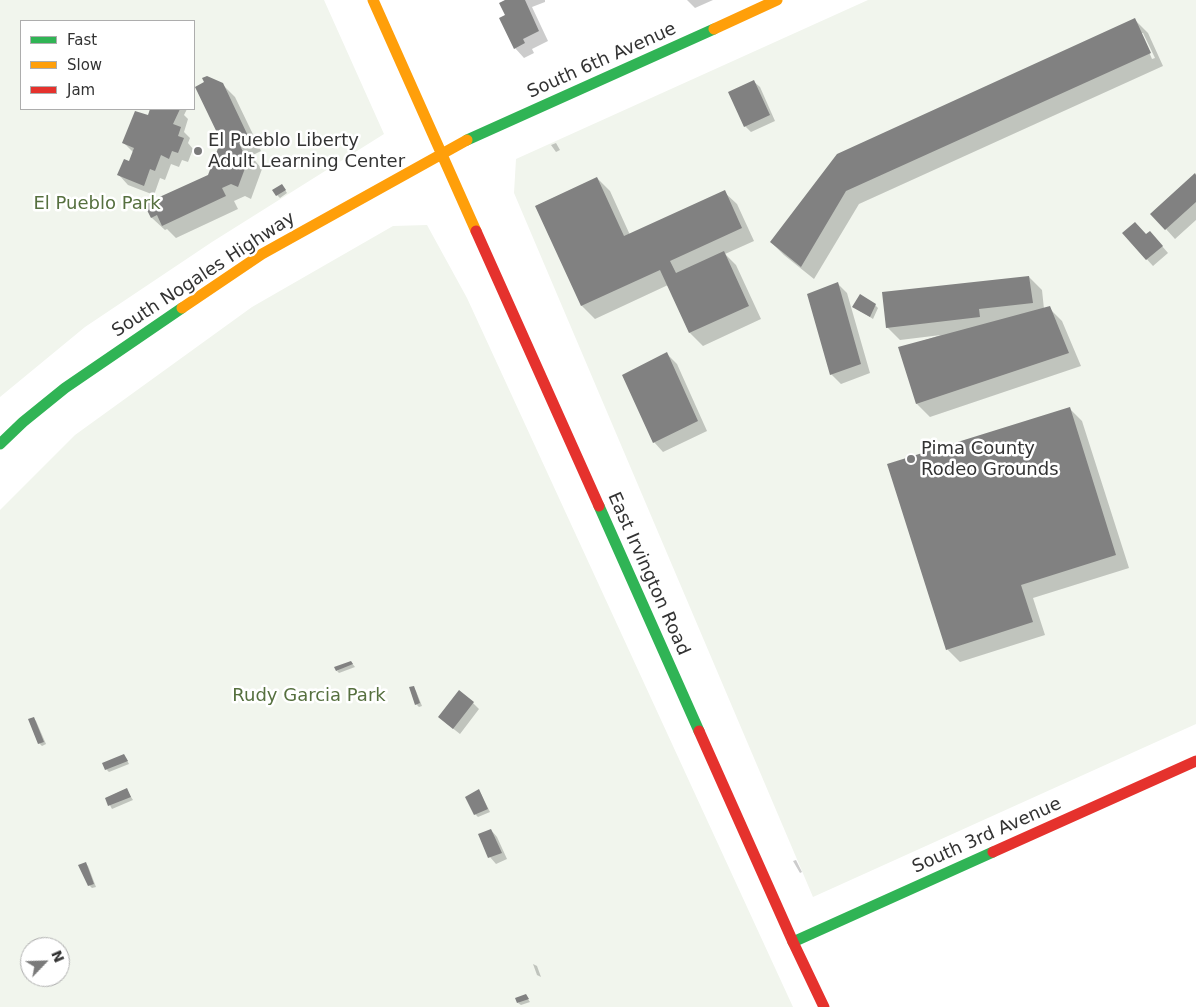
<!DOCTYPE html>
<html>
<head>
<meta charset="utf-8">
<style>
  body { margin:0 }
  #map { position:relative; width:1196px; height:1007px; overflow:hidden; background:#fff; font-family:"DejaVu Sans",sans-serif }
  canvas { display:block }
  .legend { position:absolute; left:20px; top:20px; width:175px; height:90px; box-sizing:border-box; background:#fff; border:1px solid #adadad; margin:0; padding:6px 9px; list-style:none; font-size:15px; color:#333 }
  .legend li { display:flex; align-items:center; gap:10px; height:25px }
  .legend b { width:25px; border:1px solid #adadad }
  .north { position:absolute; left:20px; top:937px; width:50px; height:50px; box-sizing:border-box; background:#fff; border:1px solid #adadad; border-radius:50%; rotate:66deg; font-size:14px; font-weight:700; line-height:20px; text-align:center; color:#333 }
  .north::after { content:''; display:block; margin:auto; width:18px; height:22px; background:#7a7a7a; clip-path:polygon(50% 0,100% 100%,50% 72%,0 100%) }
</style>
</head>
<body>
<div id="map">
<canvas width="1196" height="1007"></canvas>
<ul class="legend">
<li><b style="height:6px;background:#30b455"></b>Fast</li>
<li><b style="height:6px;background:#ff9f0a"></b>Slow</li>
<li><b style="height:6px;background:#e5322d"></b>Jam</li>
</ul>
<div class="north">N</div>
</div>
<script>
const g = document.querySelector('canvas').getContext('2d');
g.lineJoin = 'round';
function fill(path, color) {
  g.fillStyle = color;
  g.fill(path, 'evenodd');
}
function poly(rows) {
  const path = new Path2D();
  for (const r of rows) {
    path.moveTo(r[0], r[1]);
    for (let i = 2; i < r.length; i += 2) path.lineTo(r[i], r[i + 1]);
  }
  return path;
}
function strokePath(path, color, width, dash) {
  g.strokeStyle = color;
  g.lineWidth = width;
  g.lineCap = dash ? 'butt' : 'round';
  g.setLineDash(dash || []);
  g.stroke(path);
}
function write(font, color, halo, rows, align = 'center') {
  g.font = font + ' "DejaVu Sans",sans-serif';
  g.lineWidth = 5;
  g.setLineDash([]);
  g.textBaseline = 'middle';
  g.strokeStyle = halo;
  g.fillStyle = color;
  for (const [text, x, y, turn = 0] of rows) {
    g.save();
    g.translate(x, y);
    g.rotate((+turn || 0) * Math.PI / 180);
    g.textAlign = isNaN(turn) ? turn : align;
    if (halo) g.strokeText(text, 0, 0);
    g.fillText(text, 0, 0);
    g.restore();
  }
}
fill(poly([
  [0,0,324,0,384,134,212,242,85,327,0,397],
  [21,21,194,21,194,109,21,109],
  [868,0,1196,0,1196,724,813,897,514,193,516,159],
  [427,225,467,298,793,1007,0,1007,0,510,75,435,252,307,393,226],
  [30,947,60,947,60,977,30,977]
]), '#f1f5ed');
fill(poly([
  [508,0,545,0,545,2,532,7,548,41,532,49,534,53,524,58,515,48,507,16],
  [687,0,713,0,695,8],
  [1135,20,1148,33,1163,66,859,204,814,279,784,255,771,242,838,155],
  [1141,33,1143,33,1155,58,1152,59],
  [753,81,760,87,775,121,751,132,745,126],
  [222,84,235,97,261,151,251,156,262,169,251,199,245,196,234,201,238,209,176,238,167,229,165,230,152,218,146,205,209,175,223,143],
  [152,109,187,109,184,115,188,119,184,132,190,138,188,143,193,149,188,162,182,160,179,167,171,164,165,180,160,178,154,195,128,185,119,175,130,163,134,153,124,143,149,117],
  [556,143,560,150,556,152,551,145],
  [1196,176,1196,220,1175,239,1166,229],
  [597,178,610,191,630,235,724,192,737,204,754,241,725,254,736,265,761,319,703,346,690,333,668,285,595,319,582,306,536,206],
  [282,185,287,193,280,198,277,195],
  [1124,234,1146,236,1156,239,1168,253,1153,266],
  [1029,277,1042,290,1044,309,1049,308,1062,321,1081,366,930,417,917,404,900,348,941,335,900,340,887,327],
  [837,283,847,293,870,373,841,384,831,374],
  [875,305,878,308,873,319,854,307],
  [667,354,677,364,707,431,663,452,654,442],
  [1069,408,1082,421,1129,568,1033,598,1045,635,960,662,947,649],
  [351,662,355,667,339,673,337,671],
  [414,688,416,691,422,706,419,707,416,704],
  [473,703,479,709,460,734,446,723],
  [33,718,36,721,46,744,42,746,39,743],
  [126,758,129,764,109,772,106,769],
  [126,789,133,800,112,809,106,798],
  [481,794,490,812,478,817,475,814],
  [491,830,497,837,507,859,496,864,490,857],
  [796,860,802,872,800,873,793,861],
  [86,864,88,866,96,887,92,888,89,885],
  [533,964,537,966,541,977,537,975],
  [526,996,530,1002,521,1005,518,1003]
]), '#0003');
fill(poly([
  [505,0,525,0,539,31,523,39,525,43,514,49,499,18,505,15,499,3],
  [1135,18,1151,53,846,191,801,267,770,242,837,154],
  [207,76,223,83,249,138,239,143,243,152,250,155,238,187,231,184,222,188,226,196,162,226,157,215,151,218,144,204,208,175,220,143,222,143,195,87,204,82,202,78],
  [754,80,770,115,744,127,728,92],
  [150,109,180,109,173,124,181,127,178,136,184,138,178,153,172,151,169,159,161,155,155,171,150,169,144,186,117,175,124,159,129,161,134,148,122,143,135,111,148,115],
  [1195,173,1196,175,1196,202,1165,230,1150,214],
  [597,177,624,236,725,190,742,228,670,261,676,273,724,251,749,306,689,333,660,270,581,306,535,206],
  [282,184,286,190,276,196,272,190],
  [1135,222,1146,234,1150,231,1163,246,1146,260,1122,233],
  [1029,276,1033,303,979,309,980,317,886,328,882,292],
  [838,282,861,364,830,375,807,294],
  [860,294,876,304,870,317,852,307],
  [1050,306,1069,353,916,404,898,347],
  [667,352,698,421,653,443,622,375],
  [1070,407,1116,555,1021,585,1033,622,946,650,887,464],
  [351,661,353,664,336,671,334,667],
  [414,686,420,703,415,705,409,687],
  [459,690,474,702,453,729,438,717],
  [34,717,44,742,38,744,28,719],
  [124,754,128,761,105,770,102,763],
  [127,788,131,797,108,806,105,798],
  [479,789,488,809,474,815,465,797],
  [491,829,502,853,488,858,478,834],
  [86,862,94,884,88,886,78,865],
  [526,994,529,999,517,1003,515,998]
]), '#818181');
strokePath(poly([
  [467,140,714,29],
  [0,444,23,422,65,388,182,308],
  [599,506,699,731],
  [793,942,993,852]
]), '#30b455', 11);
strokePath(poly([
  [373,0,476,231],
  [714,29,777,0],
  [182,308,262,254,467,140]
]), '#ff9f0a', 11);
strokePath(poly([
  [476,231,599,506],
  [699,731,793,942,824,1007],
  [993,852,1196,761]
]), '#e5322d', 11);
for (const [x, y, r, color] of [
  [198,151,5,"#7a7a7a"],
  [911,459,5,"#7a7a7a"]
]) {
  const dot = new Path2D();
  dot.arc(x, y, r, 0, 2 * Math.PI);
  g.fillStyle = color;
  g.fill(dot);
  strokePath(dot, '#fff', 2);
}
write('18px', '#333', '#fff', [
  ["South 6th Avenue",602,61,-24],
  ["South Nogales Highway",204,275,-33],
  ["East Irvington Road",648,574,66],
  ["South 3rd Avenue",987,836,-24]
]);
write('18px', '#333', '#fff', [
  ["El Pueblo Liberty",208,141],
  ["Adult Learning Center",208,162],
  ["Pima County",921,449],
  ["Rodeo Grounds",921,470]
], 'left');
write('18px', '#56703f', '#fff', [
  ["El Pueblo Park",97,204],
  ["Rudy Garcia Park",309,696]
]);
</script>
</body>
</html>
